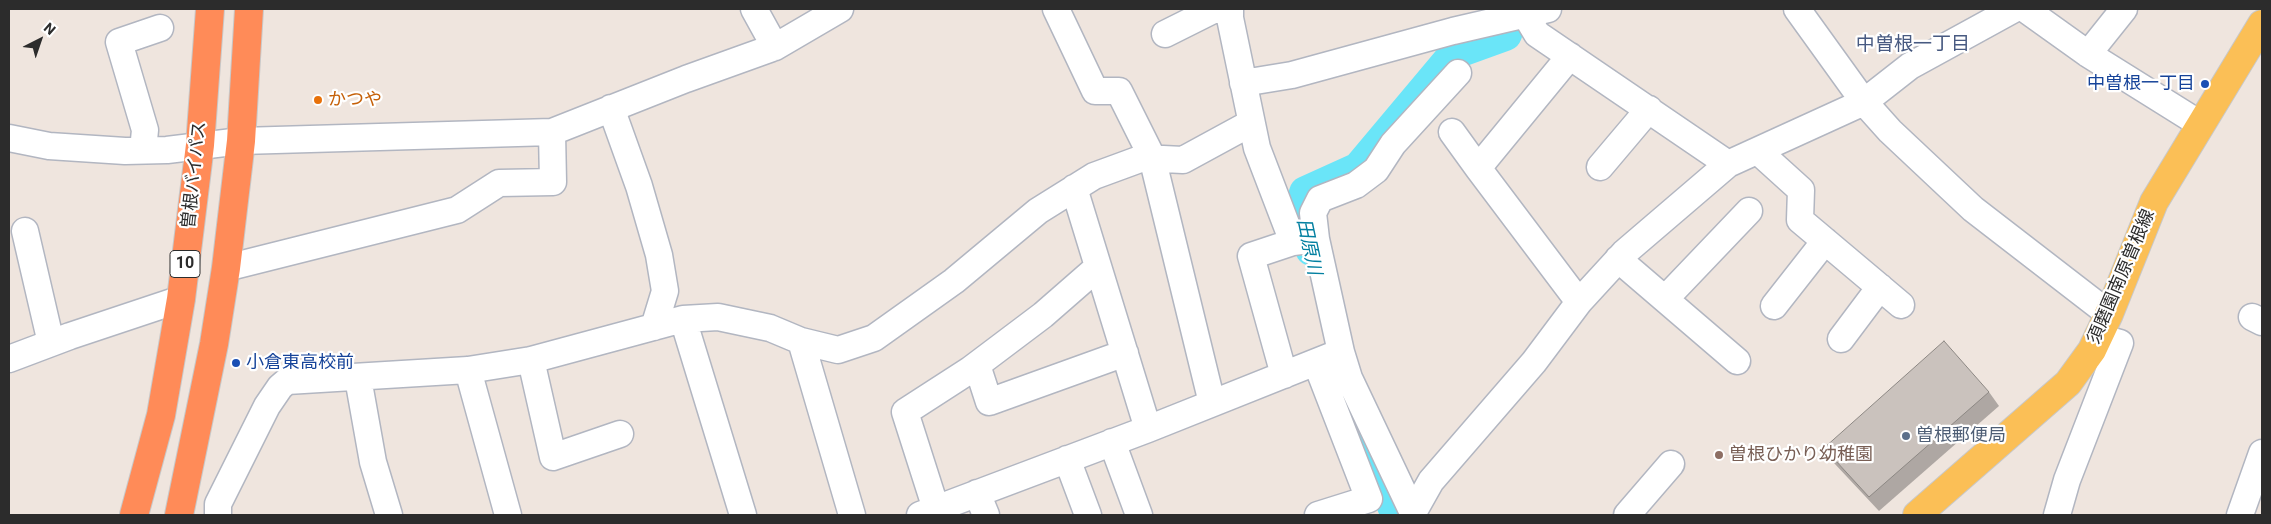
<!DOCTYPE html>
<html>
<head>
<meta charset="utf-8">
<style>
  body { margin:0 }
  #map { position:relative; width:2271px; height:524px; overflow:hidden; background:#efe5de; font-family:Roboto,sans-serif }
  canvas { display:block }
  .frame { position:absolute; inset:0; border:10px solid #2c2c2c; pointer-events:none }
  .north { position:absolute; left:15px; top:15px; width:50px; height:50px; -webkit-text-stroke:4px #fff; paint-order:stroke; rotate:41deg; font-size:14px; font-weight:700; line-height:20px; text-align:center; color:#2c2c2c }
  .north::after { content:''; display:block; margin:auto; width:18px; height:22px; background:#2c2c2c; clip-path:polygon(50% 0,100% 100%,50% 72%,0 100%) }
</style>
</head>
<body>
<div id="map">
<canvas width="2271" height="524"></canvas>
<div class="frame"></div>
<div class="north">N</div>
</div>
<script>
const g = document.querySelector('canvas').getContext('2d');
g.lineJoin = 'round';
function poly(rows) {
  const path = new Path2D();
  for (const r of rows) {
    path.moveTo(r[0], r[1]);
    for (let i = 2; i < r.length; i += 2) path.lineTo(r[i], r[i + 1]);
  }
  return path;
}
function strokePath(path, color, width, dash) {
  g.strokeStyle = color;
  g.lineWidth = width;
  g.lineCap = dash ? 'butt' : 'round';
  g.setLineDash(dash || []);
  g.stroke(path);
}
function fill(path, color) {
  g.fillStyle = color;
  g.fill(path, 'evenodd');
}
function write(font, color, halo, rows, align = 'center') {
  g.font = font + ' Roboto,"Noto Sans JP",sans-serif';
  g.lineWidth = 4.5;
  g.setLineDash([]);
  g.textBaseline = 'middle';
  g.strokeStyle = halo;
  g.fillStyle = color;
  for (const [text, x, y, turn = 0] of rows) {
    g.save();
    g.translate(x, y);
    g.rotate((+turn || 0) * Math.PI / 180);
    g.textAlign = isNaN(turn) ? turn : align;
    if (halo) g.strokeText(text, 0, 0);
    g.fillText(text, 0, 0);
    g.restore();
  }
}
strokePath(poly([
  [1312,249,1309,234,1301,210,1306,193,1359,169,1458,51,1505,34,1514,9],
  [1366,441,1398,515]
]), '#6ae5f8', 34);
const minor = poly([
  [754,9,775,47],
  [1056,9,1095,91,1119,91,1152,157,1212,403],
  [1230,9,1230,18,1257,148,1293,242,1316,239,1341,352,1349,378,1414,515],
  [1797,9,1864,102,1890,131,1973,209,2109,314],
  [2025,9,2088,54],
  [2124,9,2088,54,2200,124],
  [1525,14,1537,34,1728,164],
  [1165,34,1213,10,1230,10],
  [1570,56,1478,168,1579,302],
  [1243,83,1292,75,1453,31,1548,9],
  [611,108,639,186,659,255,665,291,654,327],
  [1452,132,1478,168],
  [9,138,49,146,125,151,167,150,241,141,552,132,686,79,775,47,840,9],
  [143,150,145,130,119,42,160,28],
  [1759,152,1801,190,1800,220,1901,305],
  [1600,167,1649,109],
  [1074,188,1148,429],
  [25,231,51,343],
  [1316,239,1313,213,1320,199,1356,185,1376,170,1393,144,1458,73],
  [1618,259,1737,361],
  [226,268,457,210,499,183,553,182,552,132],
  [1665,299,1749,211],
  [1774,306,1825,241],
  [2252,317,2262,322],
  [683,319,743,515],
  [1841,339,1880,287],
  [801,341,852,515],
  [9,359,70,336,181,299],
  [531,360,553,457,620,434],
  [1316,362,1369,499,1318,515],
  [977,365,989,402,1125,353],
  [468,370,508,515],
  [1284,375,1251,256,1293,242],
  [358,378,373,462,389,515],
  [1112,442,1139,515],
  [1067,459,1088,515],
  [977,493,986,515],
  [936,509,905,412,970,370,1043,315,1098,267],
  [1413,513,1431,481,1534,362,1579,302,1624,253,1728,164,1864,102,1910,66,2014,9],
  [218,515,218,504,267,406,280,387,287,381,468,370,531,360,683,319,718,317,770,328,801,341,838,350,874,338,954,281,1038,211,1094,176,1143,158,1183,160,1251,123],
  [920,515,1148,429,1341,352],
  [1627,515,1671,464],
  [2057,515,2067,480,2120,343,2098,337],
  [2240,515,2262,453]
]);
const major = poly([
  [1917,515,2068,383,2092,350,2109,314,2154,202,2262,24]
]);
const highway = poly([
  [134,515,161,415,181,299,200,145,210,9],
  [179,515,214,344,226,268,241,141,249,9]
]);
strokePath(minor, '#b2b6c1', 29);
strokePath(major, '#c8c8c8', 30);
strokePath(highway, '#c8c8c8', 30);
strokePath(minor, '#fff', 26);
strokePath(major, '#fbbf56', 28);
strokePath(highway, '#ff8b58', 28);
fill(poly([
  [1989,392,1999,406,1879,511,1834,463,1824,448]
]), '#aea7a3');
const building = poly([
  [1944,341,1989,392,1869,497,1824,448,1944,341]
]);
fill(building, '#cac2bd');
strokePath(building, '#8d8884', 1);
for (const [x, y, r, color] of [
  [2205,84,5,"#1a4fb4"],
  [318,100,5,"#e8710a"],
  [236,363,5,"#1a4fb4"],
  [1906,436,5,"#5c6f8a"],
  [1719,455,5,"#8d6e63"]
]) {
  const dot = new Path2D();
  dot.arc(x, y, r, 0, 2 * Math.PI);
  g.fillStyle = color;
  g.fill(dot);
  strokePath(dot, '#fff', 2);
}
for (const [x, y, w] of [
  [185,264,30]
]) {
  const box = new Path2D();
  box.roundRect(x - w / 2, y - 13.5, w, 27, 4);
  g.fillStyle = '#fff';
  g.fill(box);
  strokePath(box, '#2c2c2c', 1);
}
write('bold 16px', '#2c2c2c', null, [
  ["10",185,264]
]);
write('18px', '#164399', '#fff', [
  ["中曽根一丁目",2195,84],
  ["小倉東高校前",246,363,"left"]
], 'right');
write('18px', '#c56008', '#fff', [
  ["かつや",328,100]
], 'left');
write('18px', '#2c2c2c', '#fff', [
  ["曽根バイパス",195,175,-84],
  ["須磨園南原曽根線",2122,277,-67]
]);
write('18px', '#4e5e75', '#fff', [
  ["曽根郵便局",1916,436]
], 'left');
write('18px', '#785e54', '#fff', [
  ["曽根ひかり幼稚園",1729,455]
], 'left');
write('19px', '#485a81', '#fff', [
  ["中曽根一丁目",1913,45]
]);
write('italic 19px', '#0480a1', '#fff', [
  ["田原川",1308,247,78]
]);
</script>
</body>
</html>
